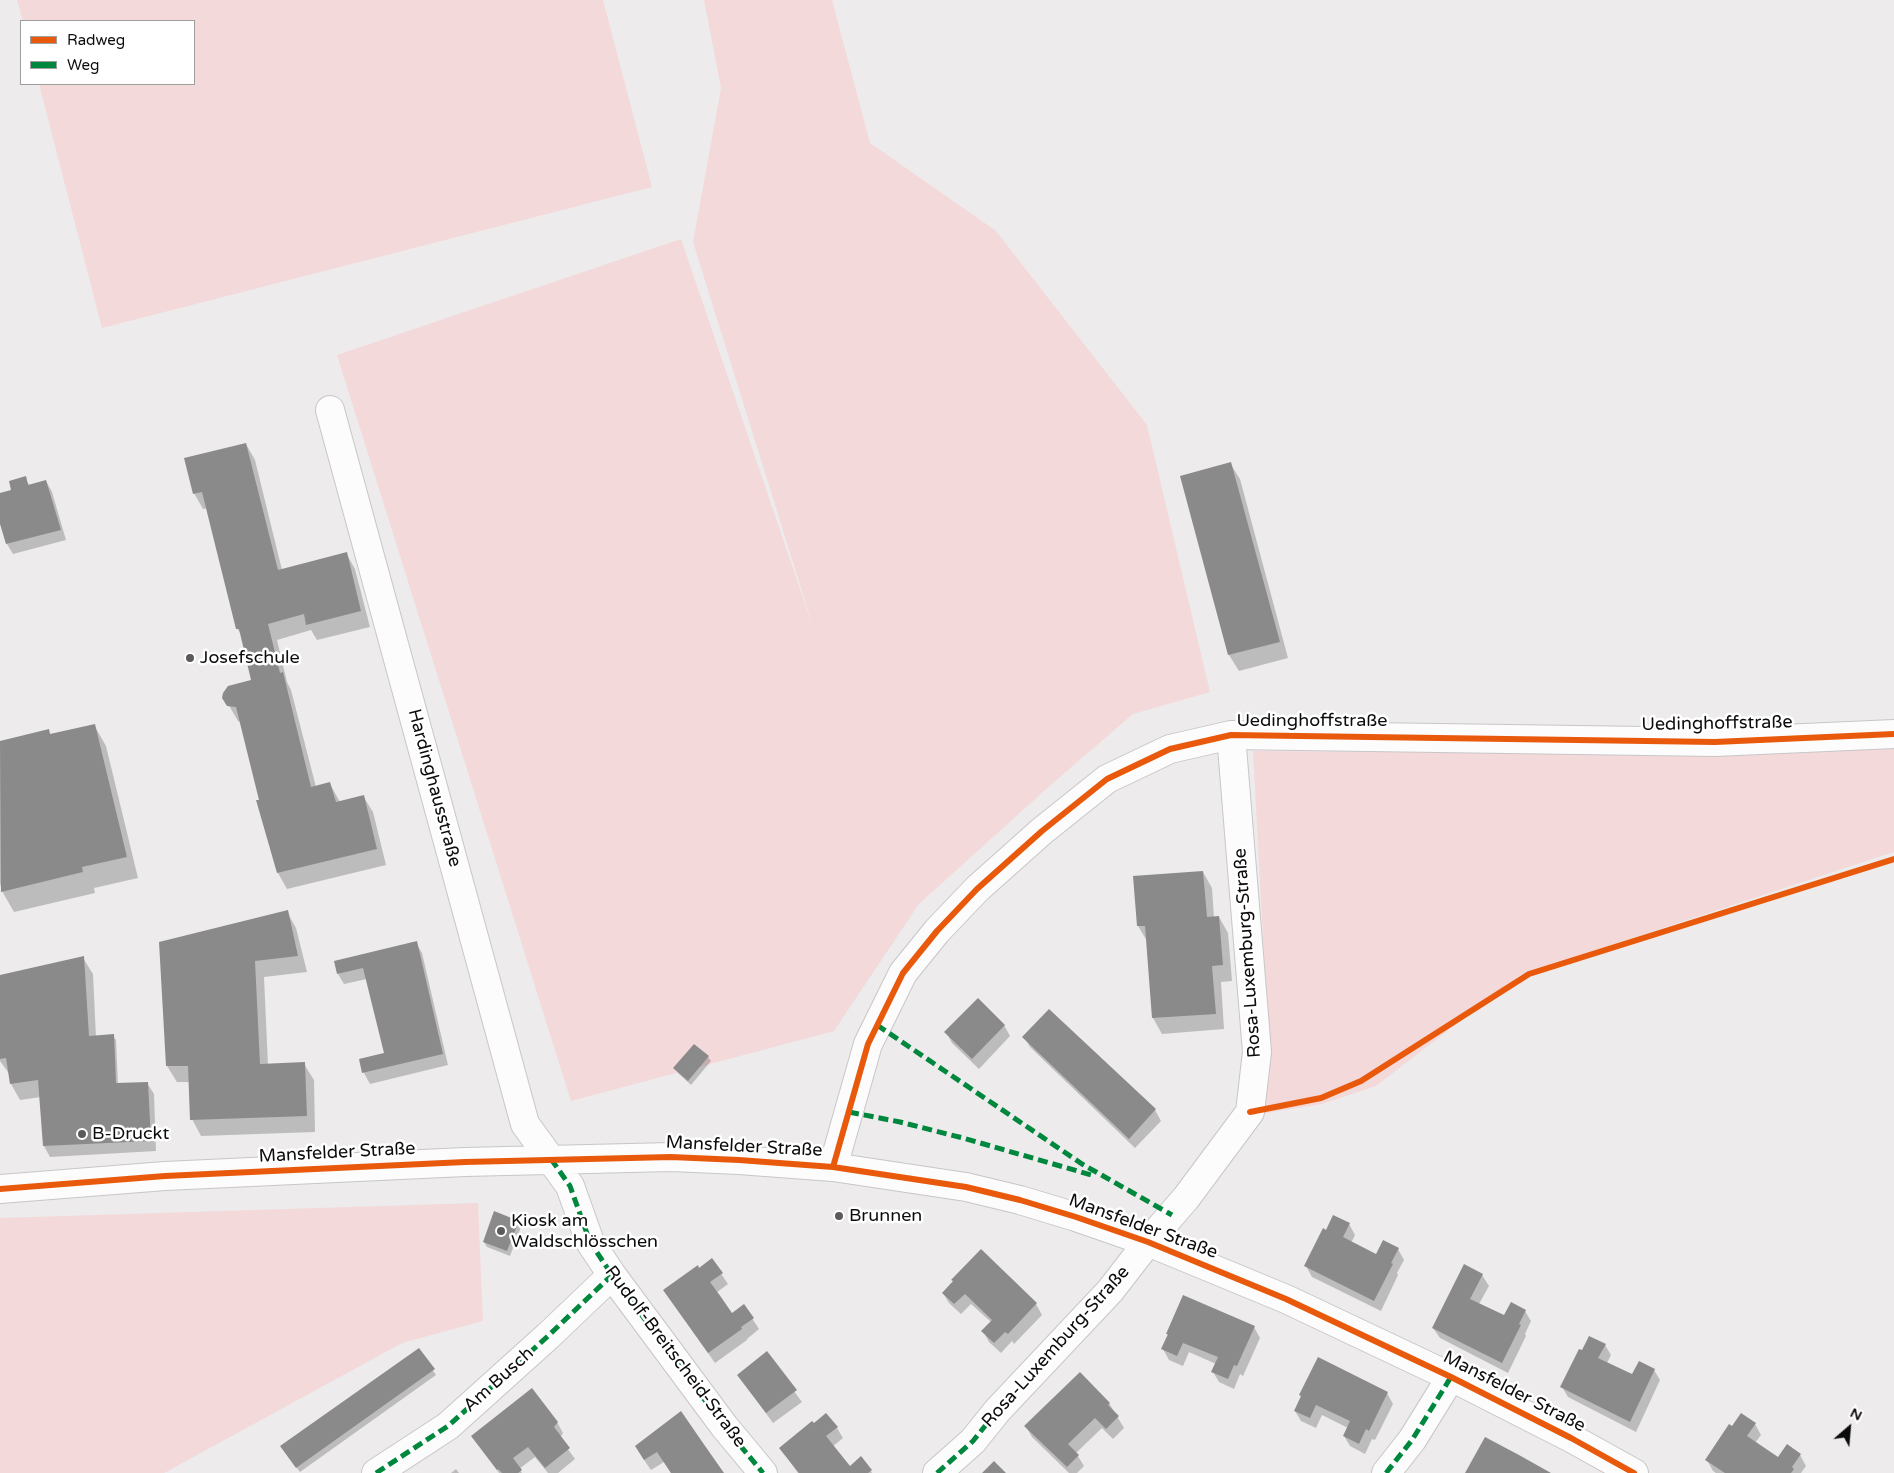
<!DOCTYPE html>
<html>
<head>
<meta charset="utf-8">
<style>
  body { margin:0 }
  #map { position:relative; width:1894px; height:1473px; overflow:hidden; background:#edebeb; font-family:"Varela Round",sans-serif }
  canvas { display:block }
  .legend { position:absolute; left:20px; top:20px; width:175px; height:65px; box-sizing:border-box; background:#fff; border:1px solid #9e9e9e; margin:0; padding:6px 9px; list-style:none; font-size:15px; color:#0d0c0c }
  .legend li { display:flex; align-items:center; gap:10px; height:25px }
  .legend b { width:25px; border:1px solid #9e9e9e }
  .north { position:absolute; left:1824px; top:1403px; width:50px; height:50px; -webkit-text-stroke:4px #fff; paint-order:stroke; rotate:27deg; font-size:14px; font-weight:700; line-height:20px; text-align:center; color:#0d0c0c }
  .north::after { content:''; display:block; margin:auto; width:18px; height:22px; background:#0d0c0c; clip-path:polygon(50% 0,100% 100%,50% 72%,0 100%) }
</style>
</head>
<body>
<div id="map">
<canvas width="1894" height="1473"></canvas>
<ul class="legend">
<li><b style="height:6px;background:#e8590c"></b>Radweg</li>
<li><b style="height:6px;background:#00873e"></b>Weg</li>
</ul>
<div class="north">N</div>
</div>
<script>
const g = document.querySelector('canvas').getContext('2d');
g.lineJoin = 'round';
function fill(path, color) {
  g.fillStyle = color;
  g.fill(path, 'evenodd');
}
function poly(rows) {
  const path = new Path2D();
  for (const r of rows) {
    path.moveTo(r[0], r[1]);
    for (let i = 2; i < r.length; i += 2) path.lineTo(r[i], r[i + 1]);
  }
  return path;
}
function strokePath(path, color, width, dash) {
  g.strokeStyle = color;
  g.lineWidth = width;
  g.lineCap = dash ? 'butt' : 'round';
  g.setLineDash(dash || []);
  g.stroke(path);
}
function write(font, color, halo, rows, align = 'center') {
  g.font = font + ' "Varela Round",sans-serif';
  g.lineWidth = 5;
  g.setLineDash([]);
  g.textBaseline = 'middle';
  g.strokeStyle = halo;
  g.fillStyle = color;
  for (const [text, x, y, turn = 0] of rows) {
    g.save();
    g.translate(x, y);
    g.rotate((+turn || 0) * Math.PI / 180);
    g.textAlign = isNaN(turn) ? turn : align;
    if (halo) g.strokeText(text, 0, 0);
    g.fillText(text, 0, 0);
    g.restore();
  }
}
fill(poly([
  [17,0,603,0,652,187,102,328,39,84,194,84,194,21,23,21],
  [704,0,832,0,870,143,996,231,1147,425,1210,692,1133,714,1054,782,919,904,834,1031,571,1101,337,355,681,239,815,633,693,242,721,88],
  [1894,749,1894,852,1520,975,1376,1086,1322,1104,1260,1114,1266,1100,1270,1070,1253,751,1713,754],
  [478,1203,483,1321,402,1343,164,1473,0,1473,0,1218]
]), '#f4d9db');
fill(poly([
  [246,444,255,460,282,570,346,553,355,569,370,627,317,640,311,630,277,640,287,682,291,690,316,787,330,784,340,802,363,796,373,812,386,865,287,889,278,873,258,801,261,801,241,722,238,721,224,697,253,681,242,636,237,628,208,508,203,509,194,493],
  [1230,463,1240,479,1288,658,1239,671,1229,655,1181,477],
  [25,478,30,486,46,481,52,492,66,540,13,554,7,544,0,519,0,494,13,490],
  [94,725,106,746,138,878,94,888,95,893,14,912,2,891,0,883,0,742,48,731,51,735],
  [1203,872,1212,888,1214,918,1219,917,1228,933,1232,981,1221,982,1224,1029,1162,1034,1153,1018,1147,941,1138,926],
  [287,912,296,928,307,972,264,977,268,1065,304,1064,314,1080,315,1132,201,1136,192,1119,190,1082,177,1082,167,1066],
  [416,943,422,953,448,1065,370,1084,364,1073,360,1059,386,1053,367,979,344,984,338,974],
  [83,958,93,974,96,1037,113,1036,116,1040,118,1085,147,1083,154,1094,156,1151,50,1157,44,1146,41,1097,20,1100,11,1084,10,1075,0,1061,0,976],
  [1004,1025,1010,1036,979,1069,952,1043,946,1032],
  [1024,1037,1155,1110,1161,1121,1135,1148,1030,1047],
  [708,1057,711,1061,691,1085,678,1073,675,1068],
  [518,1222,521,1227,510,1256,487,1247,484,1242],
  [1349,1224,1355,1235,1351,1243,1377,1255,1398,1249,1404,1260,1397,1273,1398,1275,1381,1311,1312,1277,1306,1266,1327,1231],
  [981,1251,1036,1304,1042,1315,1014,1344,1012,1341,1001,1353,989,1342,983,1331,991,1322,971,1304,961,1314,949,1303,943,1293],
  [712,1260,728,1284,716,1293,732,1314,744,1306,759,1329,747,1339,747,1340,715,1363,664,1290],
  [1482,1275,1489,1286,1479,1304,1504,1317,1525,1311,1531,1321,1525,1334,1526,1336,1508,1373,1440,1338,1433,1328],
  [1254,1327,1260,1338,1243,1376,1240,1374,1234,1389,1219,1382,1213,1372,1216,1364,1189,1352,1183,1366,1169,1360,1163,1349,1168,1336,1167,1334],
  [1605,1345,1611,1355,1607,1363,1633,1376,1654,1370,1660,1380,1636,1432,1568,1397,1562,1387],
  [419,1349,436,1375,300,1472,285,1452],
  [766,1353,802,1402,773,1423,738,1375],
  [1387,1393,1393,1404,1375,1440,1372,1439,1365,1454,1350,1446,1344,1436,1348,1428,1322,1415,1316,1428,1301,1421,1295,1411,1302,1397],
  [1109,1403,1124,1428,1113,1439,1102,1428,1076,1453,1084,1466,1077,1473,1069,1473,1032,1437,1026,1427],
  [557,1422,563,1433,560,1438,575,1459,558,1473,548,1473,535,1457,519,1469,522,1473,499,1473,472,1436],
  [1755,1424,1761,1435,1755,1443,1779,1459,1787,1446,1800,1455,1806,1466,1801,1473,1716,1473,1713,1471,1707,1460,1732,1428],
  [837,1428,843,1438,832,1447,849,1467,871,1471,872,1473,798,1473,780,1448],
  [649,1438,723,1473,671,1473,664,1462,651,1470,642,1457],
  [456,1469,459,1473,451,1473]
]), '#0003');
fill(poly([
  [246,443,278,570,347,552,361,611,306,625,304,614,268,624,280,673,283,672,311,787,330,782,336,802,364,795,377,849,277,873,256,800,259,800,236,707,227,706,222,698,223,693,228,686,251,680,239,629,236,629,202,492,193,494,184,458],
  [1231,462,1280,642,1228,655,1180,476],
  [26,476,28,485,46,480,61,530,6,544,0,524,0,493,11,490,9,481],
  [95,724,127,857,82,867,83,872,1,892,0,741,49,729,50,734],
  [1203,871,1207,917,1219,916,1223,965,1212,966,1216,1014,1152,1018,1145,926,1137,926,1133,876],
  [288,910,298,956,255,961,260,1064,305,1062,307,1116,190,1120,188,1066,166,1066,159,942],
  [417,941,443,1054,362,1073,359,1059,384,1053,363,968,337,974,334,961],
  [84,956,89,1036,114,1034,116,1083,148,1082,151,1141,43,1146,38,1080,10,1084,6,1058,0,1059,0,975],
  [978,998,1005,1025,972,1059,944,1032],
  [1049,1009,1156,1109,1129,1139,1022,1037],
  [694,1044,709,1056,688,1081,673,1068],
  [494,1211,519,1221,507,1251,483,1242],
  [1333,1215,1350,1223,1343,1237,1376,1254,1383,1240,1399,1248,1391,1263,1393,1264,1374,1301,1304,1266,1323,1228,1326,1230],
  [981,1249,1037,1303,1008,1334,1005,1332,994,1343,981,1331,992,1320,965,1294,954,1304,942,1293,953,1281,951,1280],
  [712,1258,723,1273,710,1282,721,1297,732,1313,744,1304,754,1318,741,1327,742,1329,708,1353,663,1290,698,1265,699,1268],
  [1464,1264,1483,1274,1470,1299,1504,1315,1511,1302,1526,1310,1519,1324,1521,1325,1502,1363,1432,1328],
  [1183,1295,1255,1326,1237,1366,1234,1365,1228,1379,1211,1372,1218,1357,1183,1343,1177,1356,1161,1349,1168,1334,1166,1334],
  [1589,1336,1606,1344,1598,1358,1632,1374,1639,1361,1655,1369,1630,1422,1560,1387,1579,1349,1582,1350],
  [419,1348,435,1369,296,1468,280,1446],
  [767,1351,797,1390,766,1413,737,1375],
  [1318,1357,1388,1392,1369,1431,1366,1429,1359,1444,1343,1436,1350,1421,1316,1405,1310,1418,1294,1411,1301,1396,1299,1395],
  [1080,1372,1110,1403,1108,1405,1119,1416,1106,1429,1095,1418,1068,1444,1079,1455,1067,1467,1024,1426],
  [532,1388,558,1422,554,1427,570,1448,545,1468,528,1447,513,1458,522,1470,518,1473,502,1473,498,1469,497,1470,471,1436],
  [681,1411,703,1443,724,1473,671,1473,657,1452,644,1460,635,1446],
  [826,1413,838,1427,826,1436,850,1466,861,1456,872,1470,868,1473,799,1473,779,1448,812,1421,814,1423],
  [1741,1413,1756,1423,1747,1436,1778,1457,1787,1444,1801,1454,1792,1467,1794,1469,1791,1473,1725,1473,1705,1460,1729,1424,1732,1426],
  [1485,1437,1519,1455,1551,1473,1465,1473],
  [994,1461,1006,1473,982,1473]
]), '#8b8a8a');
const minor = poly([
  [330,410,525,1124,570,1186,590,1242,612,1275,724,1426,763,1473],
  [833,1167,868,1044,903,973,937,931,977,889,1042,831,1107,779,1170,749,1231,735,1715,742,1894,734],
  [0,1189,165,1176,465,1162,671,1157,739,1160,833,1167,966,1187,1020,1200,1076,1217,1148,1242,1286,1299,1451,1377,1571,1438,1634,1473],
  [376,1473,448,1426,548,1336,612,1275],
  [937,1473,973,1441,997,1411,1110,1291,1148,1242,1186,1198,1250,1112,1257,1052,1231,735],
  [1386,1473,1412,1440,1451,1377]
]);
strokePath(minor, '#c8c6c6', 30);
strokePath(minor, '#fcfcfc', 28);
strokePath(poly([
  [877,1025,1082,1164,1172,1215],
  [849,1112,900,1122,963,1138,1095,1176],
  [551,1159,570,1186,590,1242,612,1275,724,1426,763,1473],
  [376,1473,448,1426,548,1336,612,1275],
  [937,1473,973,1441,997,1411],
  [1386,1473,1412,1440,1451,1377]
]), '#00873e', 5, [10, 5]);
strokePath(poly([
  [1250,1112,1321,1098,1361,1081,1529,974,1894,859],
  [833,1167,868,1044,903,973,937,931,977,889,1042,831,1107,779,1170,749,1231,735,1715,742,1894,734],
  [0,1189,165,1176,465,1162,671,1157,739,1160,833,1167,966,1187,1020,1200,1076,1217,1148,1242,1286,1299,1451,1377,1571,1438,1634,1473]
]), '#e8590c', 6);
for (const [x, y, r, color] of [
  [190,658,5,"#5b5a5a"],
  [82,1134,5,"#5b5a5a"],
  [839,1216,5,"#5b5a5a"],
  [501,1231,5,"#5b5a5a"]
]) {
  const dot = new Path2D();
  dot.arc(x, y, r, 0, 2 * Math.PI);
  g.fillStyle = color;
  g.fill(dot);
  strokePath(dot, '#fff', 2);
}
write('18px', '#0d0c0c', '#fff', [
  ["Josefschule",200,658],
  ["B-Druckt",92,1134],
  ["Brunnen",849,1216],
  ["Kiosk am",511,1221],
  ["Waldschlösschen",511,1242]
], 'left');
write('18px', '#0d0c0c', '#fff', [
  ["Uedinghoffstraße",1312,721],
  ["Uedinghoffstraße",1717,724,-1],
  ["Hardinghausstraße",434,788,75],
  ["Rosa-Luxemburg-Straße",1248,953,-94],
  ["Mansfelder Straße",744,1147,3],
  ["Mansfelder Straße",337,1153,-3],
  ["Mansfelder Straße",1143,1227,20],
  ["Rosa-Luxemburg-Straße",1056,1347,-48],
  ["Rudolf-Breitscheid-Straße",675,1357,53],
  ["Am Busch",499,1380,-42],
  ["Mansfelder Straße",1514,1392,27]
]);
</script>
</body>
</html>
